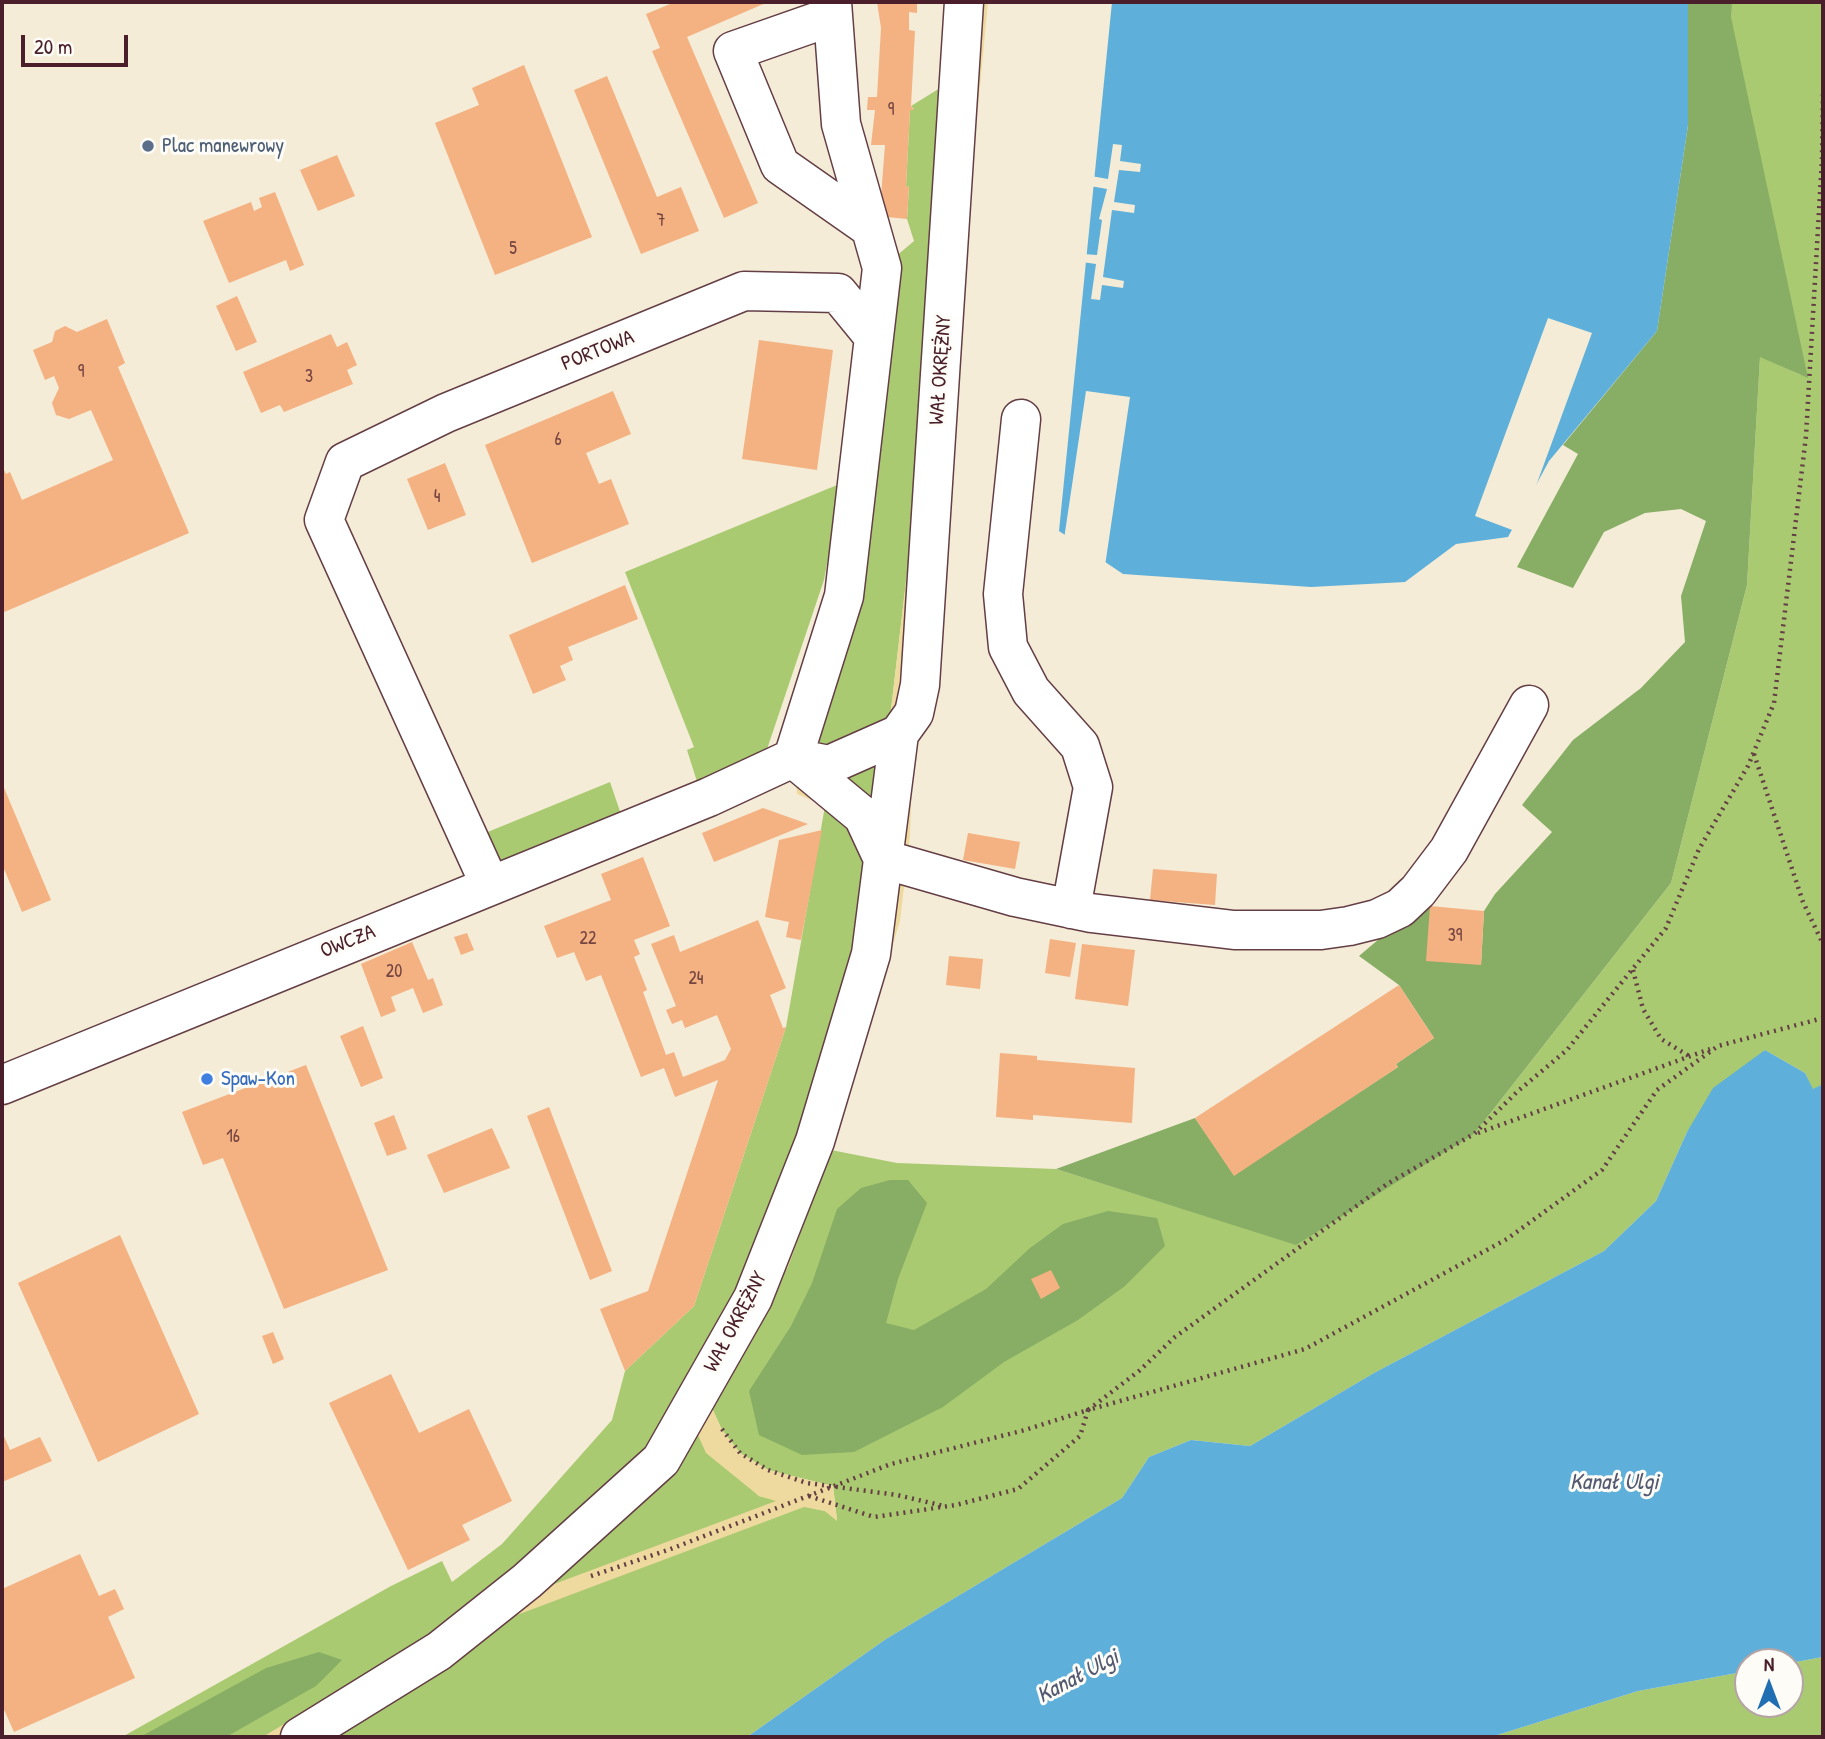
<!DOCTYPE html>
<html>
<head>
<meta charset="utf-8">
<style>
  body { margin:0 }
  #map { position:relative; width:1825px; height:1739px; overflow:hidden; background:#f4ecd7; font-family:"Patrick Hand",sans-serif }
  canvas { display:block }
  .frame { position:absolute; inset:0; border:4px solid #4a1f2b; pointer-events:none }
  .north { position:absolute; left:1734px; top:1648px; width:70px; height:70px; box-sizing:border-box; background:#fdfcf7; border:2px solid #b5a4a5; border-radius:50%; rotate:0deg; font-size:19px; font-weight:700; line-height:28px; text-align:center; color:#4a1f2b }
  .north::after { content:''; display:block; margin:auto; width:24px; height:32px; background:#1f6fb2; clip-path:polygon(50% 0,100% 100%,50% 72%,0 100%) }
  .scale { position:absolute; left:21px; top:35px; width:107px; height:32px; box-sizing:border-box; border:4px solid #4a1f2b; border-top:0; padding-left:9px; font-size:21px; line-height:24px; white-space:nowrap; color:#4a1f2b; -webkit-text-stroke:5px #fdfcf7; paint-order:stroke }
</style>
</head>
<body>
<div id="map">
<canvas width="1825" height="1739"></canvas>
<div class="frame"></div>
<div class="north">N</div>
<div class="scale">20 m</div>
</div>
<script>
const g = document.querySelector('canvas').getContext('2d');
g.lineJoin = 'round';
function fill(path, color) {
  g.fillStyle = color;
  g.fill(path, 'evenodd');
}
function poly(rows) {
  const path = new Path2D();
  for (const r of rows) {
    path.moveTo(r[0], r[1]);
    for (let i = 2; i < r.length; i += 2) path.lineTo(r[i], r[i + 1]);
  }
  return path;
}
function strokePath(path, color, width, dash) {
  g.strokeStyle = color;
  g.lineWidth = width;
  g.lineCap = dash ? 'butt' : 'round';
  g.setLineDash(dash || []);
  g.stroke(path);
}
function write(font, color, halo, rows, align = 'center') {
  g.font = font + ' "Patrick Hand",sans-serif';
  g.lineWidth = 6;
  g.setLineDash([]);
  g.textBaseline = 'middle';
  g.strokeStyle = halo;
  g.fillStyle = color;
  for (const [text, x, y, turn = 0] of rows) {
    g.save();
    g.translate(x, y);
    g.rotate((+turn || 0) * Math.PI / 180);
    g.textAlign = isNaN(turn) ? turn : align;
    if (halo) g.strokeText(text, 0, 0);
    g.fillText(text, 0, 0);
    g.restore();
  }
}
fill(poly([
  [1725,2,1823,2,1823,1084,1813,1090,1805,1073,1765,1050,1687,1132,1656,1201,1604,1251,1374,1373,1250,1446,1191,1440,1149,1457,1122,1498,886,1639,747,1737,316,1737,488,1632,618,1526,697,1433,759,1496,825,1511,837,1520,833,1486,768,1470,740,1453,722,1430,712,1408,831,1150,897,1163,1056,1169,1200,1214,1474,1134,1671,883,1747,585,1760,356,1801,375],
  [953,80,932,360,890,718,879,731,793,758,844,596,882,268,914,241,907,219,909,187,906,186,910,110,914,109,911,106],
  [842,483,824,580,761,767,699,788,687,750,694,747,625,572],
  [887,758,870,805,832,779],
  [610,782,624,823,487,873,473,838],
  [825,806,872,853,871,954,784,1201,658,1435,558,1544,480,1607,263,1737,122,1737,391,1586,442,1561,452,1582,502,1544,612,1420,625,1371,694,1306,786,1027],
  [1823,1657,1823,1737,1491,1737,1638,1691,1748,1671,1748,1704,1790,1704,1790,1663]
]), '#aaca72');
fill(poly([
  [1688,2,1732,2,1731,17,1808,378,1760,357,1747,585,1671,883,1474,1134,1296,1245,1056,1169,1195,1118,1234,1175,1398,1067,1396,1064,1434,1038,1399,985,1359,956,1405,917,1430,906,1481,965,1484,911,1495,894,1552,832,1522,805,1573,740,1641,688,1685,642,1681,596,1706,521,1681,509,1645,513,1604,532,1573,588,1517,567,1578,454,1563,445,1657,331,1688,125],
  [890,1180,908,1180,927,1203,898,1279,886,1323,914,1330,986,1289,1030,1248,1063,1224,1108,1211,1157,1218,1165,1246,1125,1286,1078,1320,1004,1362,943,1407,854,1452,802,1455,759,1435,749,1391,791,1326,812,1283,837,1209,861,1188],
  [319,1652,342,1660,316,1686,226,1737,140,1737,266,1668]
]), '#87ae64');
fill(poly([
  [984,2,988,2,956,340,914,713,910,836,900,921,831,1150,788,1267,715,1386,712,1408,722,1430,740,1453,768,1470,833,1486,837,1521,825,1511,804,1507,501,1621,316,1737,263,1737,480,1607,558,1544,658,1435,749,1289,871,954,872,853,826,806,797,794,793,758,845,753,890,718,932,360,953,80],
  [887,758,870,804,830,768],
  [697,1433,706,1453,759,1496,776,1501,541,1589,618,1526]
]), '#eeda9e');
fill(poly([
  [1112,2,1688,2,1688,125,1657,331,1549,461,1508,537,1456,544,1405,582,1311,587,1123,574,1059,531],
  [1765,1050,1805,1073,1813,1089,1823,1084,1823,1657,1790,1663,1748,1662,1748,1671,1638,1691,1491,1737,747,1737,886,1639,1122,1498,1149,1457,1191,1440,1250,1446,1374,1373,1604,1251,1656,1201,1687,1132,1713,1088]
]), '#5eafd9');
fill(poly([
  [1113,144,1122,145,1120,161,1141,164,1140,172,1119,170,1114,202,1135,205,1134,213,1112,210,1103,277,1124,281,1123,288,1102,285,1100,300,1091,299,1096,264,1082,262,1083,254,1097,255,1102,220,1099,219,1107,189,1090,186,1091,176,1108,179],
  [1548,318,1592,333,1529,505,1515,531,1475,516],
  [1086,391,1130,397,1105,566,1064,539]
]), '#f4ecd7');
fill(poly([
  [675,2,768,2,687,37,758,203,724,218,652,51,660,48,646,14],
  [877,2,917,2,917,13,909,12,909,30,915,31,911,106,914,110,910,110,906,186,909,187,907,219,887,217,880,209,885,145,871,145,875,110,867,110,868,97,877,97,881,28],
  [524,65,592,237,495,275,435,123,479,105,472,88],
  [607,76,657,197,681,187,699,231,641,254,574,90],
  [337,155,355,196,318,211,300,170],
  [275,192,304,265,290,271,286,260,229,283,203,221,251,202,254,211,262,207,259,198],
  [237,296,257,342,236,351,216,306],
  [107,319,125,363,118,367,189,533,2,613,2,466,6,474,10,472,22,500,113,460,91,410,69,419,56,415,52,403,59,388,54,376,45,380,33,350,52,342,55,331,65,326,77,332],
  [331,334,337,347,347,342,357,365,347,370,353,384,284,412,280,405,261,413,243,372],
  [759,340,833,350,817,470,742,459],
  [613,391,631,434,586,453,599,484,611,479,629,524,532,563,485,445],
  [445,463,466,515,428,530,407,479],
  [625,585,638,619,568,647,573,660,560,666,566,680,533,694,509,635],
  [2,783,51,900,22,912,2,864],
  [763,808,808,824,714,862,702,833],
  [822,830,801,940,786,937,789,922,765,917,779,840],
  [968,833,1020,842,1015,869,963,860],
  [643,857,670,926,634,940,640,954,634,957,647,990,643,992,666,1055,674,1052,683,1077,725,1060,731,1049,717,1015,685,1028,682,1020,672,1024,666,1010,676,1006,651,944,674,935,680,952,758,920,786,988,770,995,783,1028,786,1027,694,1306,625,1371,600,1309,648,1291,718,1080,675,1097,664,1068,641,1077,601,975,586,981,574,952,557,958,544,926,611,900,601,874],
  [1153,869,1217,874,1215,905,1150,900],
  [1430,906,1484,911,1481,965,1426,961],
  [467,933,474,950,461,955,454,937],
  [1050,939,1076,943,1070,977,1045,973],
  [412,942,428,980,433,978,443,1005,423,1013,413,988,391,997,396,1011,381,1017,361,964],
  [1082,944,1135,950,1128,1006,1075,999],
  [949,956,983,959,980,989,946,985],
  [1399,985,1434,1038,1396,1064,1398,1067,1234,1176,1195,1118],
  [363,1026,383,1078,361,1087,340,1036],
  [1000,1053,1037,1056,1037,1060,1135,1068,1132,1123,1033,1115,1033,1120,996,1117],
  [306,1065,388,1270,284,1309,223,1158,203,1165,182,1112],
  [549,1107,612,1271,590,1280,527,1116],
  [394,1115,407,1149,387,1156,374,1123],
  [492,1128,510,1168,444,1193,427,1155],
  [120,1235,199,1414,98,1462,18,1283],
  [1051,1270,1060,1288,1041,1299,1031,1279],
  [273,1332,284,1359,273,1364,262,1336],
  [391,1374,419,1433,469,1409,512,1501,462,1525,470,1540,408,1570,329,1403],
  [2,1432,10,1450,40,1437,52,1461,2,1482],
  [80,1554,99,1596,115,1589,124,1609,108,1617,135,1678,14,1732,2,1705,2,1589]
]), '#f4b181');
const minor = poly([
  [832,2,841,124,882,268,874,337],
  [833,16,733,51,780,165,870,228],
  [1021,419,1003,594,1008,647,1031,691,1080,746,1093,787,1071,909],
  [490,885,324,520,345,462,446,413,744,291,838,293,874,337,844,596,793,758,863,816,883,859,1015,897,1091,913,1234,930,1321,930,1349,926,1377,919,1400,908,1418,891,1449,850,1529,705],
  [2,1085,709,797,793,758,829,765,899,734,914,713,920,685,964,2],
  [300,1737,439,1651,527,1581,661,1460,753,1298,815,1141,871,954,899,734]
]);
strokePath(minor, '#643e45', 41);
strokePath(poly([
  [1754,754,1803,902,1823,944],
  [1633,970,1643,1009,1661,1039,1689,1056],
  [1478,1133,1710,1049],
  [722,1429,740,1453,768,1470,807,1483,897,1495,944,1506],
  [809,1496,874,1517,956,1505,1018,1489,1080,1436,1088,1410,1305,1349,1507,1239,1602,1170,1657,1090,1718,1046,1823,1018],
  [591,1576,668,1550,891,1464,1025,1430,1088,1410,1139,1371,1175,1337,1387,1184,1474,1134,1518,1091,1567,1050,1600,1009,1666,928,1699,849,1748,766,1774,703,1806,436,1822,159,1823,91]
]), '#643e45', 4.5, [2, 5]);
strokePath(minor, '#fff', 38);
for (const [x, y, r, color] of [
  [148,146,7,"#5c6f8a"],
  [207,1079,7,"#3f7fe0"]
]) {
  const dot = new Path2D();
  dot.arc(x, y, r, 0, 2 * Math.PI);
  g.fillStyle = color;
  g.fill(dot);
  strokePath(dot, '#fdfcf7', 2.5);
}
write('18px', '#744440', null, [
  ["9",891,110],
  ["7",661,221],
  ["5",513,249],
  ["9",81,372],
  ["3",309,377],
  ["6",558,440],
  ["4",437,497],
  ["39",1455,936],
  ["22",588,939],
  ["20",394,972],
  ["24",696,979],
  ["16",233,1137]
]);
write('21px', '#4e5e75', '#fdfcf7', [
  ["Plac manewrowy",162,146]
], 'left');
write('21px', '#4a1f2b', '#fdfcf7', [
  ["PORTOWA",598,351,-22],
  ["WAŁ OKRĘŻNY",941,370,-86],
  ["OWCZA",348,942,-22],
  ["WAŁ OKRĘŻNY",736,1322,-62]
]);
write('21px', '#366cbe', '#fdfcf7', [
  ["Spaw-Kon",221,1079]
], 'left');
write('italic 23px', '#525971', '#fdfcf7', [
  ["Kanał Ulgi",1614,1483],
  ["Kanał Ulgi",1078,1677,-28]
]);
</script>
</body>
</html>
